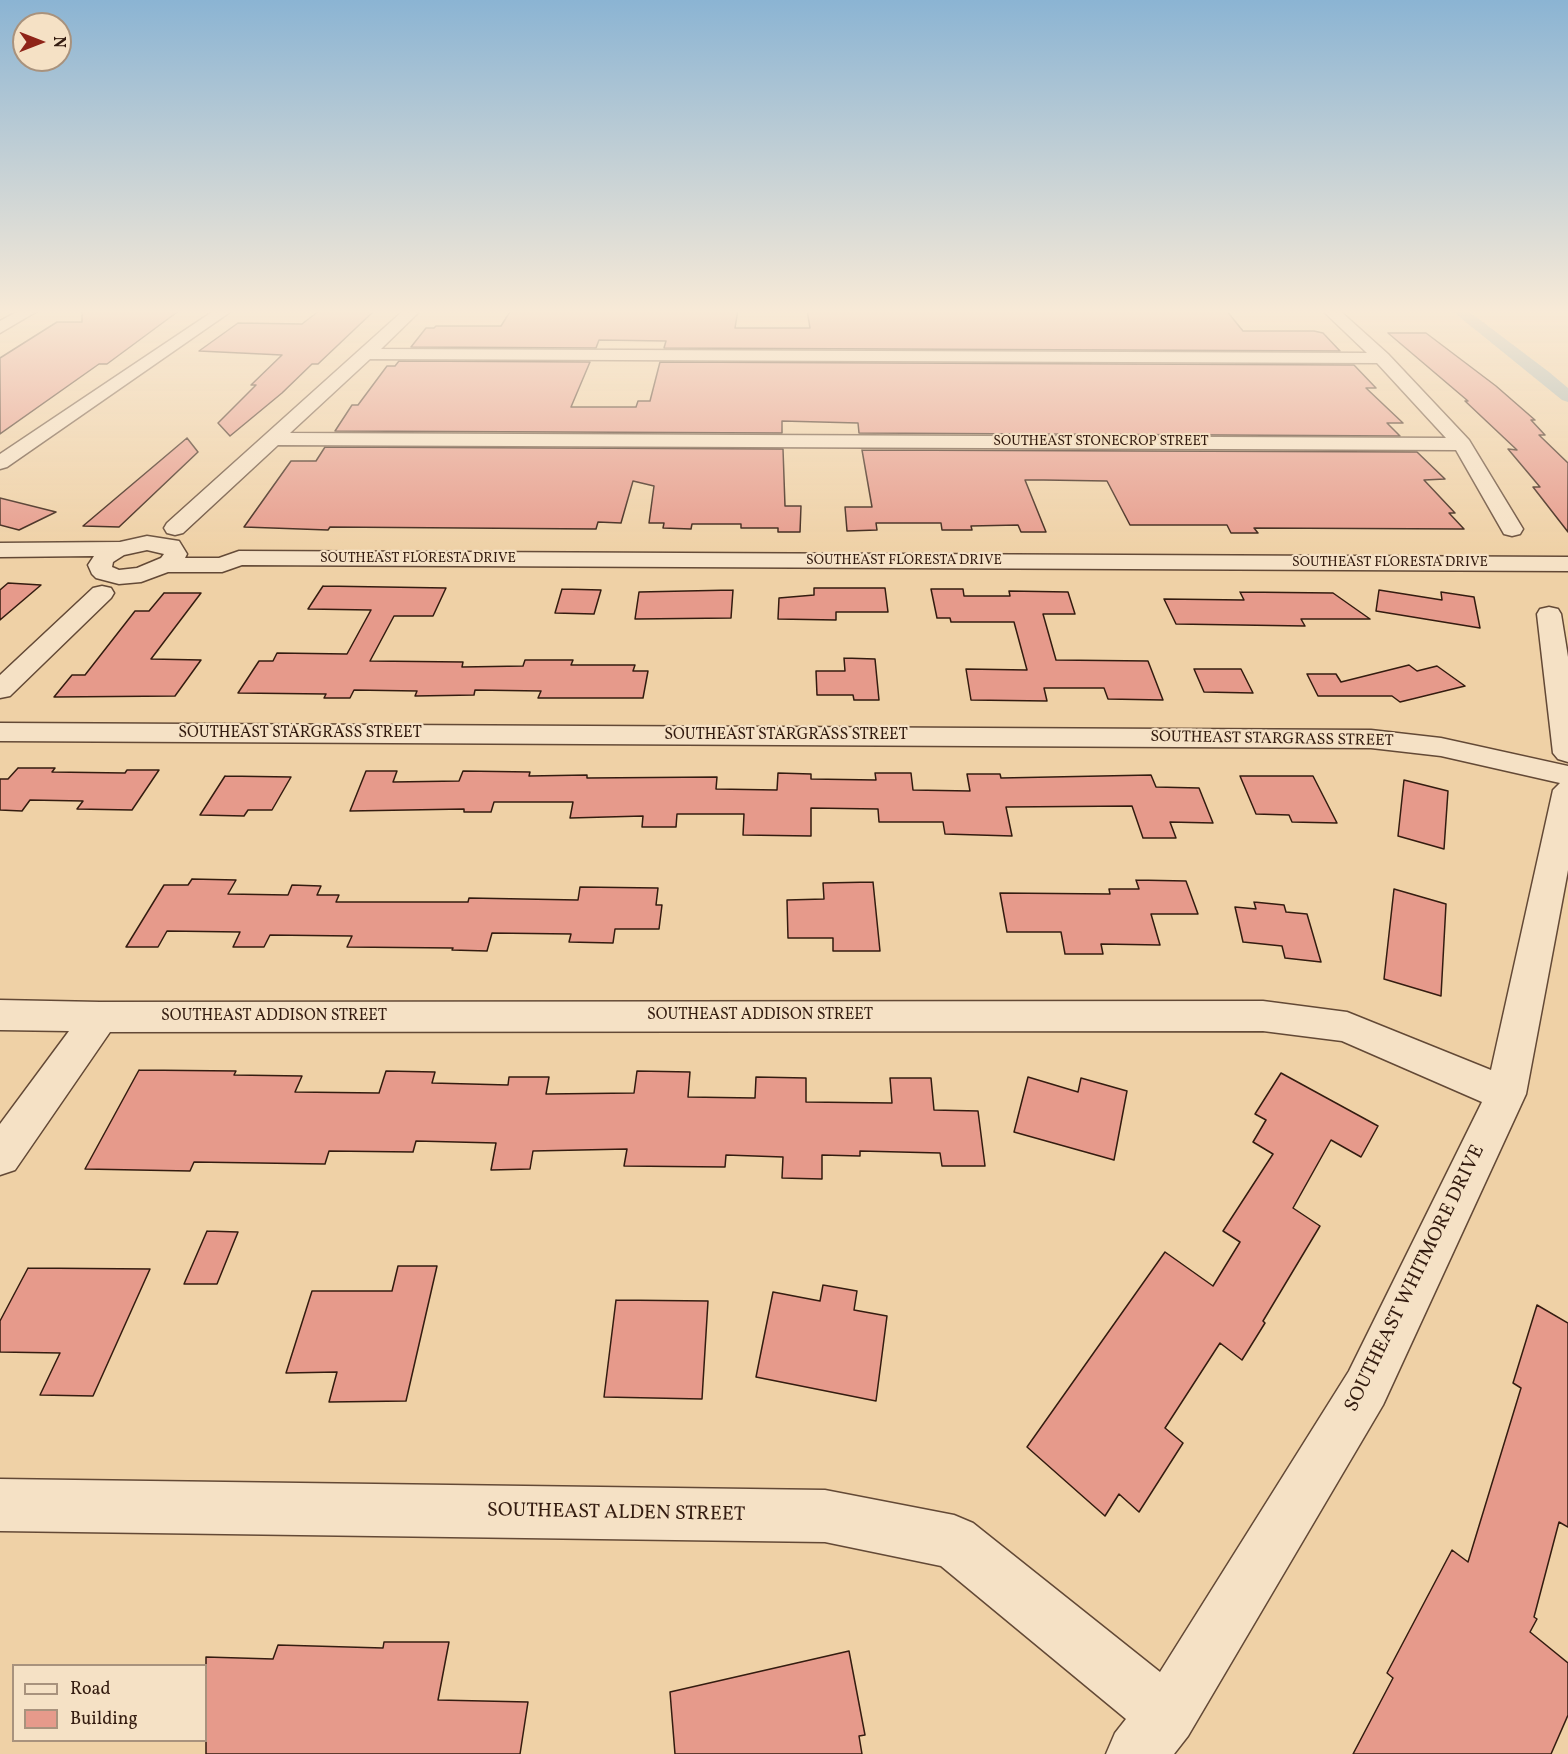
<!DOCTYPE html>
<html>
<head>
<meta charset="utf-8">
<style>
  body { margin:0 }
  #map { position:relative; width:1568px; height:1754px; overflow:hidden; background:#efd1a6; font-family:Vollkorn,serif }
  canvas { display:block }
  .legend { position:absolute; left:12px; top:1664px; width:195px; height:78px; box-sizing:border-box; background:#f5e1c5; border:2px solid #a8927d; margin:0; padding:8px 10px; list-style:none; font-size:18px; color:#341c10 }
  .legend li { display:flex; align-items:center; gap:12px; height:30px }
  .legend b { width:30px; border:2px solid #a8927d }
  .north { position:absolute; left:12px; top:12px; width:60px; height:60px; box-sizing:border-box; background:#f5e1c5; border:2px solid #a8927d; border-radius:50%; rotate:90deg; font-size:16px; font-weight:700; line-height:24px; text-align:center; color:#341c10 }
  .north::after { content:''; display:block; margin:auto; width:21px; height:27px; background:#8f2418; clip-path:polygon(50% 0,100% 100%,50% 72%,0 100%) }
</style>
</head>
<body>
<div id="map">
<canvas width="1568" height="1754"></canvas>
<ul class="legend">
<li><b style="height:8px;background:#f5e1c5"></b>Road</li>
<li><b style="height:16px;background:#e69a8b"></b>Building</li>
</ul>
<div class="north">N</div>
</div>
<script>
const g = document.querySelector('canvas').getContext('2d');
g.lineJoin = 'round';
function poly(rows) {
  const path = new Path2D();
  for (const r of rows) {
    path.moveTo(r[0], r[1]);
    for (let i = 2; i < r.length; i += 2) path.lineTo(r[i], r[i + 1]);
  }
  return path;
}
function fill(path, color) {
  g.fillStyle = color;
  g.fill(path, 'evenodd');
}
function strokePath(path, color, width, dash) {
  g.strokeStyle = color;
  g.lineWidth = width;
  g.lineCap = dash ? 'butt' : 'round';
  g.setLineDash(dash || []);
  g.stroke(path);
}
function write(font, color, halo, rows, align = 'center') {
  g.font = font + ' Vollkorn,serif';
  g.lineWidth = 4.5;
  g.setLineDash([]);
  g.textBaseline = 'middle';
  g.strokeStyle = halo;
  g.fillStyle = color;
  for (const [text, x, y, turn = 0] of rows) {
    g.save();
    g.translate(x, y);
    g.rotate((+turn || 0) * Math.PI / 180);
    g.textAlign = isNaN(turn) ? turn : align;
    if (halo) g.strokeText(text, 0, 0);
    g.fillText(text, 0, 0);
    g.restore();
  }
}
fill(poly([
  [1451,310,1467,310,1549,372,1568,388,1568,402,1562,400,1451,310]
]), '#a0b4b3');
const building = poly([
  [82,310,180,310,107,364,99,364,0,434,0,358,57,322,82,322,82,310],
  [320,310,375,310,318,364,312,364,282,393,230,436,218,423,256,385,251,385,282,355,199,351,238,323,302,324,320,310],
  [511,310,738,310,735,328,810,328,807,310,1226,310,1243,331,1314,331,1323,333,1340,351,664,348,666,341,599,340,596,348,411,347,426,328,434,328,436,326,501,326,511,310],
  [1388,333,1426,333,1496,386,1535,420,1531,420,1545,435,1539,435,1568,463,1568,532,1533,487,1540,487,1508,449,1517,450,1465,401,1468,401,1388,333],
  [399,361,590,362,571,407,636,407,638,401,650,401,660,362,1354,365,1376,388,1366,388,1403,423,1387,423,1400,436,859,433,858,423,782,421,782,433,335,431,352,405,358,405,387,366,395,366,399,361],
  [187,438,198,452,119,527,83,526,187,438],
  [325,447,783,449,785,506,801,506,800,532,778,532,778,528,741,528,741,524,692,524,691,529,663,528,664,523,649,523,654,486,633,481,621,523,598,522,596,529,330,527,328,530,244,527,291,461,316,461,325,447],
  [862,450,1417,452,1445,479,1424,480,1455,513,1449,513,1464,529,1254,528,1258,533,1231,533,1227,525,1130,525,1107,481,1044,480,1025,480,1046,532,1021,532,1018,525,971,526,972,530,942,530,941,523,876,523,877,530,847,531,845,507,872,507,862,450],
  [0,498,56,512,19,530,0,525,0,498],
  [8,583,41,585,0,620,0,590,8,583],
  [323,586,446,588,433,616,394,616,370,661,463,662,462,667,523,666,525,660,573,660,571,665,635,665,633,671,648,671,643,698,538,698,541,691,475,690,474,695,415,696,417,691,354,690,350,698,324,698,326,694,238,693,259,661,273,661,277,653,347,654,371,610,308,609,323,586],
  [814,588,885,588,888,612,836,612,836,620,778,619,779,598,814,595,814,588],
  [562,589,601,590,594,614,555,613,562,589],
  [931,589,963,589,964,596,1010,596,1009,591,1068,592,1075,614,1043,614,1056,660,1148,661,1163,700,1108,699,1104,688,1044,688,1047,701,971,700,966,669,1027,670,1014,622,951,622,950,618,937,618,931,589],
  [733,590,731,618,635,619,639,592,733,590],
  [1379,590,1442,600,1441,592,1474,597,1480,628,1376,611,1379,590],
  [1240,592,1333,593,1370,619,1301,619,1305,626,1176,624,1164,599,1244,600,1240,592],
  [164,593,201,593,151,659,201,660,175,696,54,697,72,675,85,675,135,611,149,611,164,593],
  [844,658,875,659,879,700,854,700,853,695,817,695,816,671,845,671,844,658],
  [1409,665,1417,671,1437,666,1465,686,1400,702,1392,696,1318,696,1307,674,1336,674,1341,682,1409,665],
  [1194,669,1241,669,1253,693,1204,692,1194,669],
  [18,768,55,768,52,772,125,773,127,770,159,770,132,810,77,809,83,801,30,800,22,811,0,810,0,779,8,779,18,768],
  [366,771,397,771,393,782,459,781,463,771,530,772,529,776,587,775,587,778,717,777,716,789,777,790,778,773,811,774,811,779,876,780,875,773,911,773,913,790,970,791,967,774,1000,774,1001,778,1151,775,1156,787,1199,788,1213,823,1170,822,1176,838,1143,838,1132,806,1006,807,1012,836,945,834,943,822,879,822,878,809,811,808,811,836,743,835,744,814,677,814,676,827,642,827,643,816,570,818,573,802,494,802,491,812,464,812,464,809,350,811,366,771],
  [225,776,291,777,272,810,248,810,244,816,200,815,225,776],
  [1240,776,1313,776,1337,823,1292,822,1289,815,1256,814,1240,776],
  [1404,780,1448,791,1444,849,1398,836,1404,780],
  [192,879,236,880,228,894,288,895,292,885,321,886,317,895,339,895,336,902,468,902,469,898,578,900,580,887,658,888,656,905,662,905,659,929,615,929,613,943,569,942,571,934,492,933,487,951,452,950,453,948,347,947,352,936,270,935,264,947,233,947,240,932,167,931,158,947,126,947,164,885,188,885,192,879],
  [1136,880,1186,881,1198,914,1151,914,1160,945,1101,944,1103,954,1065,954,1061,932,1007,932,1000,893,1110,894,1109,889,1139,889,1136,880],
  [873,882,880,951,833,951,833,938,788,938,787,900,824,899,823,883,873,882],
  [1394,889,1446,904,1441,996,1384,979,1394,889],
  [1254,902,1284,905,1286,912,1307,914,1321,962,1285,958,1282,946,1243,942,1235,907,1256,909,1254,902],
  [139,1070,236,1071,234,1075,302,1076,295,1092,379,1093,386,1071,435,1072,432,1083,508,1085,509,1077,549,1077,546,1094,634,1093,637,1071,690,1072,688,1097,755,1098,756,1077,806,1078,806,1102,892,1103,890,1078,931,1078,934,1110,978,1111,985,1166,942,1166,940,1153,860,1151,860,1156,822,1155,822,1179,782,1178,783,1157,726,1155,725,1167,624,1166,627,1149,533,1151,530,1169,491,1170,496,1143,416,1141,413,1152,329,1151,325,1164,194,1162,190,1171,85,1169,139,1070],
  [1281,1073,1378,1126,1361,1157,1331,1140,1293,1208,1320,1226,1263,1321,1265,1323,1242,1360,1220,1343,1165,1428,1183,1443,1139,1512,1119,1494,1105,1516,1027,1447,1165,1252,1213,1286,1240,1242,1223,1231,1273,1154,1253,1142,1266,1120,1255,1114,1281,1073],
  [1028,1077,1078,1092,1081,1078,1127,1091,1114,1160,1014,1132,1028,1077],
  [207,1231,238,1232,217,1284,184,1284,207,1231],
  [398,1266,437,1266,406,1401,329,1402,337,1372,286,1373,312,1291,392,1291,398,1266],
  [28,1268,150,1269,93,1396,40,1395,60,1353,0,1352,0,1321,28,1268],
  [823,1285,857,1291,854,1310,887,1316,876,1401,756,1377,773,1292,820,1301,823,1285],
  [616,1300,708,1301,702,1399,604,1397,616,1300],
  [1537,1305,1568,1323,1568,1527,1559,1522,1534,1617,1537,1619,1530,1632,1568,1663,1568,1715,1551,1754,1353,1754,1393,1678,1387,1673,1452,1550,1468,1562,1521,1388,1513,1383,1537,1305],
  [384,1642,449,1642,438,1700,528,1702,520,1754,206,1754,206,1657,273,1659,278,1645,383,1648,384,1642],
  [849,1651,865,1735,859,1736,862,1754,675,1754,670,1692,849,1651]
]);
fill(building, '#e69a8b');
strokePath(building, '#341c10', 1.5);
const minor = poly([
  [20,310,39,310,0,333,0,321,20,310],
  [215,310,233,310,7,467,0,469,0,454,215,310],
  [404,310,421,310,381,349,1367,353,1322,310,1339,310,1388,354,1469,440,1523,529,1520,534,1512,536,1504,534,1456,450,278,445,183,533,175,535,167,533,164,528,167,523,404,310],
  [370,359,1377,363,1446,438,290,433,370,359],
  [102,586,111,588,114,593,111,598,10,696,0,698,0,675,93,588,102,586],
  [1549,607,1558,609,1561,614,1568,657,1568,762,1558,759,1553,753,1537,614,1540,609,1549,607],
  [0,723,1371,730,1441,738,1568,766,1568,870,1526,1094,1383,1405,1188,1736,1174,1754,1106,1754,1115,1733,1126,1719,941,1566,825,1542,0,1531,0,1479,825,1490,954,1515,973,1523,1160,1672,1349,1371,1482,1102,1342,1041,1263,1031,110,1032,15,1170,0,1175,0,1124,69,1031,0,1030,0,1000,100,1002,1263,1001,1347,1012,1491,1070,1553,790,1560,783,1441,756,1371,748,0,741,0,723]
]);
const tertiary = poly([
  [147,536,179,541,187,554,185,558,219,558,239,551,1568,557,1568,571,242,565,222,572,168,572,141,582,119,584,96,578,92,574,88,565,94,556,0,557,0,543,120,542,147,536],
  [147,550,164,554,161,558,137,568,119,570,112,567,113,562,124,555,147,550]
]);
strokePath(minor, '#634936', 3);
strokePath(tertiary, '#634936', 3);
fill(minor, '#f5e1c5');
fill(tertiary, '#f5e1c5');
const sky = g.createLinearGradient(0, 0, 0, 556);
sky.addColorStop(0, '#8bb4d3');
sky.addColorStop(0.56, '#f8ead7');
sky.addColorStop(1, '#f8ead700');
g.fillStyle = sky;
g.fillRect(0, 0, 1568, 556);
write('14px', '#341c10', '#f5e1c5', [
  ["SOUTHEAST STONECROP STREET",1101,442],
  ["SOUTHEAST FLORESTA DRIVE",418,559],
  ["SOUTHEAST FLORESTA DRIVE",904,561],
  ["SOUTHEAST FLORESTA DRIVE",1390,563]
]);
write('16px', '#341c10', '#f5e1c5', [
  ["SOUTHEAST STARGRASS STREET",300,734],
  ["SOUTHEAST STARGRASS STREET",786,736],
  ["SOUTHEAST STARGRASS STREET",1272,740,1],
  ["SOUTHEAST ADDISON STREET",760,1016],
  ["SOUTHEAST ADDISON STREET",274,1017]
]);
write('20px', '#341c10', '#f5e1c5', [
  ["SOUTHEAST WHITMORE DRIVE",1416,1279,-64],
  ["SOUTHEAST ALDEN STREET",616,1514,1]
]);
</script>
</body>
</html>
